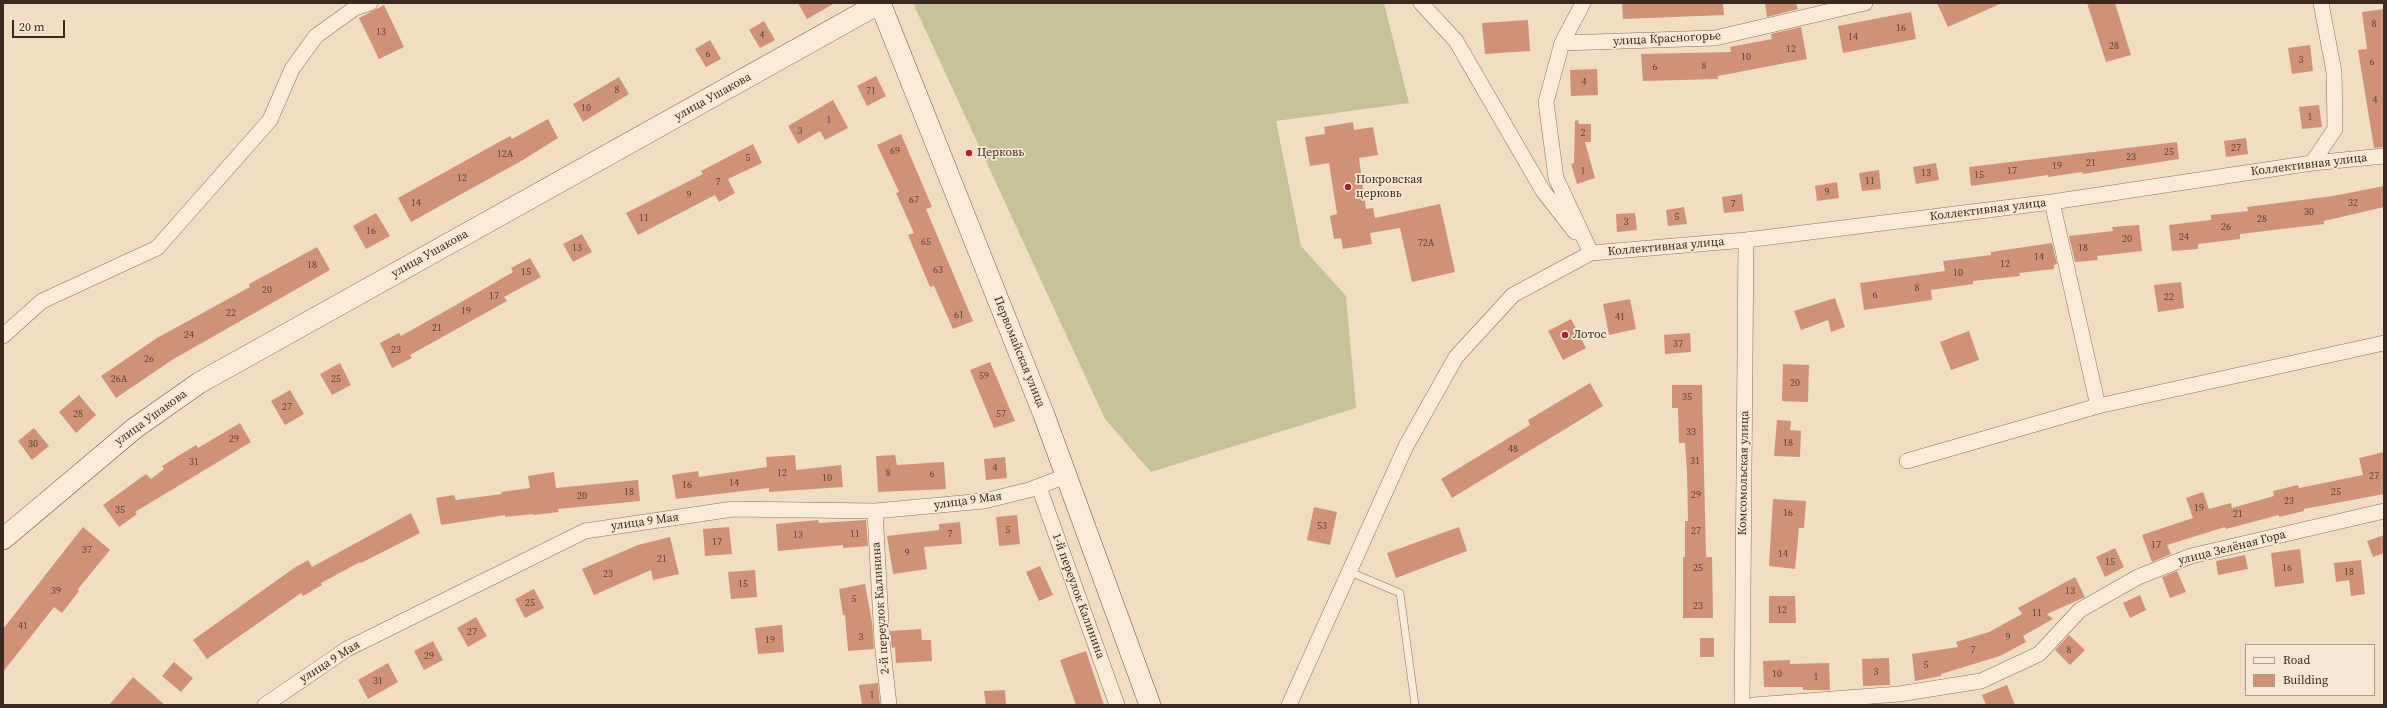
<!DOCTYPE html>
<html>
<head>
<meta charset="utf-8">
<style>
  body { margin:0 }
  #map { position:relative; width:2387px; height:708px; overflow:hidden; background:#f0ddc4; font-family:"Source Serif 4",serif }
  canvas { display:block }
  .frame { position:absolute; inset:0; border:4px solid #3b281e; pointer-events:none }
  .legend { position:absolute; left:2245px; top:644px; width:130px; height:52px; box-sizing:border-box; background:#f7e8d4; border:1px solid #ac9b8b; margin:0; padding:5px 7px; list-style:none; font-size:12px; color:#3b281e }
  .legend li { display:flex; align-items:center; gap:8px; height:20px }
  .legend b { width:20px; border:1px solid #ac9b8b }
  .scale { position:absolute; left:12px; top:20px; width:53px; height:18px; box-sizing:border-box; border:2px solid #3b281e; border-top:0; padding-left:5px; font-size:12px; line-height:14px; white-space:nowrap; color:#3b281e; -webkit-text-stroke:3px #f7e8d4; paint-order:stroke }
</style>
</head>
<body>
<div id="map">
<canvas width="2387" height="708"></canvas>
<div class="frame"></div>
<ul class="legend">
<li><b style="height:5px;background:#faebd8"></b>Road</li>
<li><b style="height:11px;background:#cf9278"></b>Building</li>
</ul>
<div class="scale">20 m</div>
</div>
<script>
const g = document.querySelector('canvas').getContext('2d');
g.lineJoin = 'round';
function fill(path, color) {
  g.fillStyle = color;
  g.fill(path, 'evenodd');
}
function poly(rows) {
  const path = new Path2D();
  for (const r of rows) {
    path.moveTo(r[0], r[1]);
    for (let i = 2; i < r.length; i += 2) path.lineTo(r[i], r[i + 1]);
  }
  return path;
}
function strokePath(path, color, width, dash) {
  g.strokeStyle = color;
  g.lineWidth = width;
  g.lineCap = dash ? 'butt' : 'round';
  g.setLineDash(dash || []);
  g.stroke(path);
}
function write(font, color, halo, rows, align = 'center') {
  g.font = font + ' "Source Serif 4",serif';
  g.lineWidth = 3.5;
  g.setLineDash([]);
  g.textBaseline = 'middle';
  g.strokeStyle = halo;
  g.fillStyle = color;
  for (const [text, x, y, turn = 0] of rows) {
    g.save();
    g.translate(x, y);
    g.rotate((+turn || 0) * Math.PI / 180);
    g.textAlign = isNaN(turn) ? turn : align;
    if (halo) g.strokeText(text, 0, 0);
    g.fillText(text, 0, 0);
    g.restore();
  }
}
fill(poly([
  [913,3,1384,3,1409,103,1276,121,1301,246,1346,296,1356,408,1151,472,1105,419]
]), '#c3c397');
fill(poly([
  [798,3,835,3,807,19],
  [1622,3,1723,3,1724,15,1623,19],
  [1765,3,1796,3,1798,9,1767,17],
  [1937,3,2002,3,1948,27],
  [2087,3,2115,3,2131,55,2106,62],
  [384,5,404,47,379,59,359,18],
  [2384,9,2384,147,2374,148,2358,50,2367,49,2362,12],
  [1911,12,1916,39,1843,53,1838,26],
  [1528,20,1530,51,1485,54,1482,23],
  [764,21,775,40,760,48,749,30],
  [1801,27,1807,59,1718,76,1718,79,1643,81,1641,54,1731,52,1730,47,1772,39,1771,34],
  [710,40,721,59,706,67,695,49],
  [2310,45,2313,71,2292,74,2288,48],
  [1597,69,1598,95,1571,96,1570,70],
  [876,76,886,96,867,106,857,86],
  [619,77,629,94,583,122,573,104],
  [833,100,848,128,825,140,820,131,798,144,788,126],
  [2319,105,2322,127,2302,129,2299,107],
  [548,119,558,138,523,160,411,222,398,198,510,136,512,139],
  [1578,120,1579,124,1591,124,1591,142,1585,142,1595,178,1577,184,1571,164,1574,163,1575,121],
  [1353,122,1354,130,1373,127,1378,155,1359,158,1366,209,1373,208,1375,218,1440,204,1455,272,1412,282,1400,228,1370,233,1372,244,1343,249,1341,238,1334,239,1330,216,1337,214,1329,163,1310,166,1305,137,1325,134,1324,127],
  [901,134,932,207,926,209,973,321,953,329,934,286,930,287,908,235,914,233,896,193,899,192,877,145],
  [2246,138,2248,154,2226,157,2224,141],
  [2177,142,2179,159,2083,174,2082,172,2048,177,2048,175,1971,186,1969,167],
  [753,144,762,163,728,179,735,193,719,202,715,195,638,235,626,213,703,174,701,171],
  [1936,163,1939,180,1916,184,1913,167],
  [1879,170,1881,189,1862,191,1859,173],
  [1837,182,1839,198,1817,201,1815,186],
  [2384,186,2384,207,2324,221,2324,224,2240,234,2240,239,2198,244,2198,249,2172,251,2169,225,2211,220,2211,215,2248,211,2247,207,2333,196],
  [1742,194,1744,211,1724,213,1722,197],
  [1684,207,1687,224,1668,226,1666,210],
  [376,213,390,236,366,249,353,226],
  [1635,213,1637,230,1617,232,1616,214],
  [2139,225,2142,251,2097,256,2098,260,2075,262,2069,236,2113,231,2112,227],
  [582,234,592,252,573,262,563,244],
  [2052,243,2057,264,2054,265,2054,269,2019,273,2020,276,1973,281,1973,284,1931,290,1932,300,1864,310,1860,283,1945,271,1943,261,1991,255,1991,252],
  [317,247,330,270,172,360,116,398,101,376,157,338,250,287,249,284],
  [530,258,541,277,504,297,507,301,410,355,412,358,392,368,380,343,399,333,401,336,470,297,513,272,511,268],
  [2181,282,2184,308,2158,312,2154,285],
  [1835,298,1845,327,1831,332,1828,320,1801,330,1794,311],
  [1630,299,1636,329,1609,335,1603,304],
  [1571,319,1586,348,1563,360,1548,331],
  [1969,331,1979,360,1951,370,1940,342],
  [1690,333,1691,352,1665,354,1664,335],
  [990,362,1015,421,994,428,970,370],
  [340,363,351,385,332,395,320,374],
  [1783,364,1809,365,1808,402,1782,401],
  [1590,383,1603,406,1452,498,1441,479,1530,425,1528,420],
  [1672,385,1702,385,1706,557,1712,557,1713,618,1683,618,1683,557,1685,557,1685,521,1688,521,1687,471,1685,443,1679,443,1678,408,1672,408],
  [290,390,304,414,285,425,271,401],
  [79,395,96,415,76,433,59,412],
  [1777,420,1791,421,1790,430,1801,431,1800,457,1774,456],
  [240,423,251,442,135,512,137,514,119,527,103,505,146,474,151,479,164,469,162,466,196,445,198,448],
  [34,428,49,446,32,460,18,441],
  [2384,452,2384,494,2304,509,2304,511,2279,517,2279,515,2226,529,2225,527,2167,545,2171,554,2152,562,2142,535,2193,518,2186,498,2203,492,2209,509,2231,503,2232,508,2274,496,2273,491,2298,485,2299,488,2363,475,2359,458],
  [795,455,796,470,841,465,843,487,769,492,769,488,676,499,672,475,698,471,699,477,767,467,766,457],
  [895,455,897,465,944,462,946,489,878,492,876,456],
  [1005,457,1007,478,986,480,984,459],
  [554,472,556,488,638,480,640,501,558,509,559,512,533,515,533,514,505,517,505,515,441,525,436,498,454,495,456,500,502,494,501,492,530,488,528,476],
  [1773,499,1806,501,1804,528,1799,528,1795,569,1769,566],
  [1314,507,1337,512,1330,545,1307,540],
  [411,513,420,533,361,563,360,562,321,583,322,585,303,596,301,593,207,659,193,640,294,568,308,560,312,567],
  [1017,515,1020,544,999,546,996,517],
  [818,520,819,523,866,520,868,546,843,548,843,545,778,551,776,524],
  [960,522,962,544,924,547,927,569,893,574,887,536,939,530,939,524],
  [83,527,110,550,78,589,79,591,62,613,54,607,3,672,3,629],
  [729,527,732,554,705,556,703,529],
  [1459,527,1467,551,1396,578,1387,553],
  [2384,535,2384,553,2373,557,2367,541],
  [670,537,679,574,653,580,651,570,594,595,582,569,638,545],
  [2115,548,2124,567,2105,577,2096,557],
  [2300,549,2304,583,2275,587,2271,553],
  [2245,555,2248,569,2218,575,2216,561],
  [2361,560,2365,594,2351,596,2349,580,2336,582,2334,563],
  [1040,566,1053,595,1039,601,1026,572],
  [755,570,757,597,731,599,728,572],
  [2177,571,2186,592,2170,598,2162,577],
  [2075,577,2085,597,2047,614,2053,619,2023,636,2026,642,2000,656,1941,674,1941,676,1915,681,1912,654,1958,647,1956,642,1989,632,2022,614,2018,608],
  [865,584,872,622,874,649,848,651,845,615,843,615,839,589],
  [534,589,544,608,525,618,515,599],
  [2140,595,2146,610,2130,618,2123,603],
  [1769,596,1795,596,1796,623,1769,623],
  [476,617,487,636,468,647,457,628],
  [782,625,784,652,758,654,755,628],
  [921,629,922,640,931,640,932,661,896,663,895,647,892,648,890,631],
  [2069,635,2085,650,2070,665,2055,650],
  [1700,638,1714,638,1714,657,1700,657],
  [433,641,443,660,424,670,414,651],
  [1086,651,1104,705,1076,705,1060,660],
  [1889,658,1890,685,1863,686,1862,659],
  [1790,660,1790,664,1829,663,1830,690,1803,690,1803,687,1764,687,1763,661],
  [174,662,193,678,181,692,162,676],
  [388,663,398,682,368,699,358,680],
  [133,677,165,705,109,705],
  [878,683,880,705,862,705,859,685],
  [2007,685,2015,705,1986,705,1982,695],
  [1005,690,1006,705,986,705,984,691]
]), '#cf9278');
const service = poly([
  [1350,572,1400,593,1415,705]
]);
const minor = poly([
  [1421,3,1456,41,1543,191,1575,232],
  [1562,43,1583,3],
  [2312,163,2335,129,2334,72,2321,3],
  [2052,202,2098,406],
  [1591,253,1556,178,1546,102,1562,43,1715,38,1865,3],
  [3,336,42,301,157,248,270,120,292,69,316,36,355,8,370,3],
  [1907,461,2098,406,2384,343],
  [1039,487,1117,705],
  [875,511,882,641,889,705],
  [265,705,347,649,585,531,733,509,875,511,984,501,1029,490,1066,476],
  [1289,705,1406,446,1456,357,1513,295,1591,253,1746,240,2052,202,2312,163,2384,156],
  [1742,705,1746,240],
  [1754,705,1899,694,1981,681,2039,654,2080,610,2138,577,2191,556,2384,511]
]);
const secondary = poly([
  [880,3,1044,415,1150,705],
  [3,539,135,428,199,383,880,3]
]);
strokePath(service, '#8b6e59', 8);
strokePath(minor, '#8b6e59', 16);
strokePath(secondary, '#6d4f3d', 22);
strokePath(service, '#faebd8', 7);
strokePath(minor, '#faebd8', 15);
strokePath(secondary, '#faebd8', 21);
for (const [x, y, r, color] of [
  [969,153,4,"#9d2737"],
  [1348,187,4,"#9d2737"],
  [1565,335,4,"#9d2737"]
]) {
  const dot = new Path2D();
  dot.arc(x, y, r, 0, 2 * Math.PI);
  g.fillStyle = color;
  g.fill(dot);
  strokePath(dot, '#f7e8d4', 1.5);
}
write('10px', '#604234', null, [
  ["8",2374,24],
  ["16",1901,28],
  ["13",381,32],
  ["4",762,35],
  ["14",1853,37],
  ["28",2114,46],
  ["12",1791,49],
  ["6",708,54],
  ["10",1746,57],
  ["3",2301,60],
  ["6",2372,62],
  ["8",1704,66],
  ["6",1655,67],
  ["4",1584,82],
  ["8",617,90],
  ["71",871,91],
  ["4",2375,100],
  ["10",586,108],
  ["1",2310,117],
  ["1",829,120],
  ["3",800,131],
  ["2",1583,133],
  ["27",2236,148],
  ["69",895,151],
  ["25",2169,152],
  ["12А",505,154],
  ["23",2131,157],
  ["5",748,158],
  ["21",2091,163],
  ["19",2057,166],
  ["1",1583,171],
  ["17",2012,171],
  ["13",1926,173],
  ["15",1979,175],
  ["12",462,178],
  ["11",1870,181],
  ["7",718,182],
  ["9",1827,192],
  ["9",689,195],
  ["67",914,200],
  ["14",416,203],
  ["32",2353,203],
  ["7",1733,204],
  ["30",2309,212],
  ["5",1677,217],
  ["11",644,218],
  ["28",2262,219],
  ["3",1626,222],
  ["26",2226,227],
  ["16",371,231],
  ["24",2184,237],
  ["20",2127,239],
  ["65",926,242],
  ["72А",1426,243],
  ["13",577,248],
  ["18",2083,248],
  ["14",2039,257],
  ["12",2005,264],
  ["18",312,265],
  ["63",938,270],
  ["15",526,272],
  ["10",1958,273],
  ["8",1917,288],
  ["20",267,290],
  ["6",1875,295],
  ["17",494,296],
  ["22",2169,297],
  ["19",466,311],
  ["22",231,313],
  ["61",959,315],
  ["41",1620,317],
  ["21",437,328],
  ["24",189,335],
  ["37",1678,344],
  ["23",396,350],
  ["26",149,359],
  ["59",984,376],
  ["26А",119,379],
  ["25",336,379],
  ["20",1795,383],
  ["35",1687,397],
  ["27",287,407],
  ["28",78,414],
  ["57",1001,414],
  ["33",1691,432],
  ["29",234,439],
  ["18",1788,443],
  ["30",33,444],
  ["48",1513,449],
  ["31",1695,461],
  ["31",194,462],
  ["4",995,468],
  ["12",782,473],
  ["8",888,473],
  ["6",932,474],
  ["27",2374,476],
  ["10",827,478],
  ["14",734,483],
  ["16",687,485],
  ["18",629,492],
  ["25",2336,492],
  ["29",1696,495],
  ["20",582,496],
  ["23",2289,501],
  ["19",2199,508],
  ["35",120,510],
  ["16",1788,513],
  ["21",2238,514],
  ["53",1322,526],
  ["5",1008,530],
  ["27",1696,531],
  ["11",855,534],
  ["7",950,534],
  ["13",798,535],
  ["17",717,542],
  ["17",2156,545],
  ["37",87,550],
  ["9",907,553],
  ["14",1783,554],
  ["21",662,559],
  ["15",2110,562],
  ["25",1698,568],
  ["16",2287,568],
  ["18",2349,572],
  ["23",608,574],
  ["15",743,584],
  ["39",56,591],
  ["13",2070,591],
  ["5",854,599],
  ["25",530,603],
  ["23",1698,606],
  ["12",1782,610],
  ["11",2037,613],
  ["41",23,626],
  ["27",472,632],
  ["3",861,637],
  ["9",2008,637],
  ["19",770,640],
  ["7",1973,650],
  ["8",2069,650],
  ["29",429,656],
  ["5",1926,665],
  ["3",1876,672],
  ["10",1777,674],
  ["1",1816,677],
  ["31",378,681],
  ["1",872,695]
]);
write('12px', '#3b281e', '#f7e8d4', [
  ["улица Красногорье",1667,39,-3],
  ["улица Ушакова",713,97,-29],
  ["Коллективная улица",2309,165,-7],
  ["Коллективная улица",1988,210,-7],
  ["Коллективная улица",1666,247,-5],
  ["улица Ушакова",430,254,-29],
  ["Первомайская улица",1019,352,68],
  ["улица Ушакова",151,418,-36],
  ["Комсомольская улица",1744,473,-89],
  ["улица 9 Мая",968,501,-8],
  ["улица 9 Мая",645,522,-8],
  ["улица Зелёная Гора",2232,548,-14],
  ["1-й переулок Калинина",1078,596,70],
  ["2-й переулок Калинина",881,608,-94],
  ["улица 9 Мая",330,662,-32]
]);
write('12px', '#3b281e', '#f7e8d4', [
  ["Церковь",977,153],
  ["Покровская",1356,180],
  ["церковь",1356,194],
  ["Лотос",1573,335]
], 'left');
</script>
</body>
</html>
